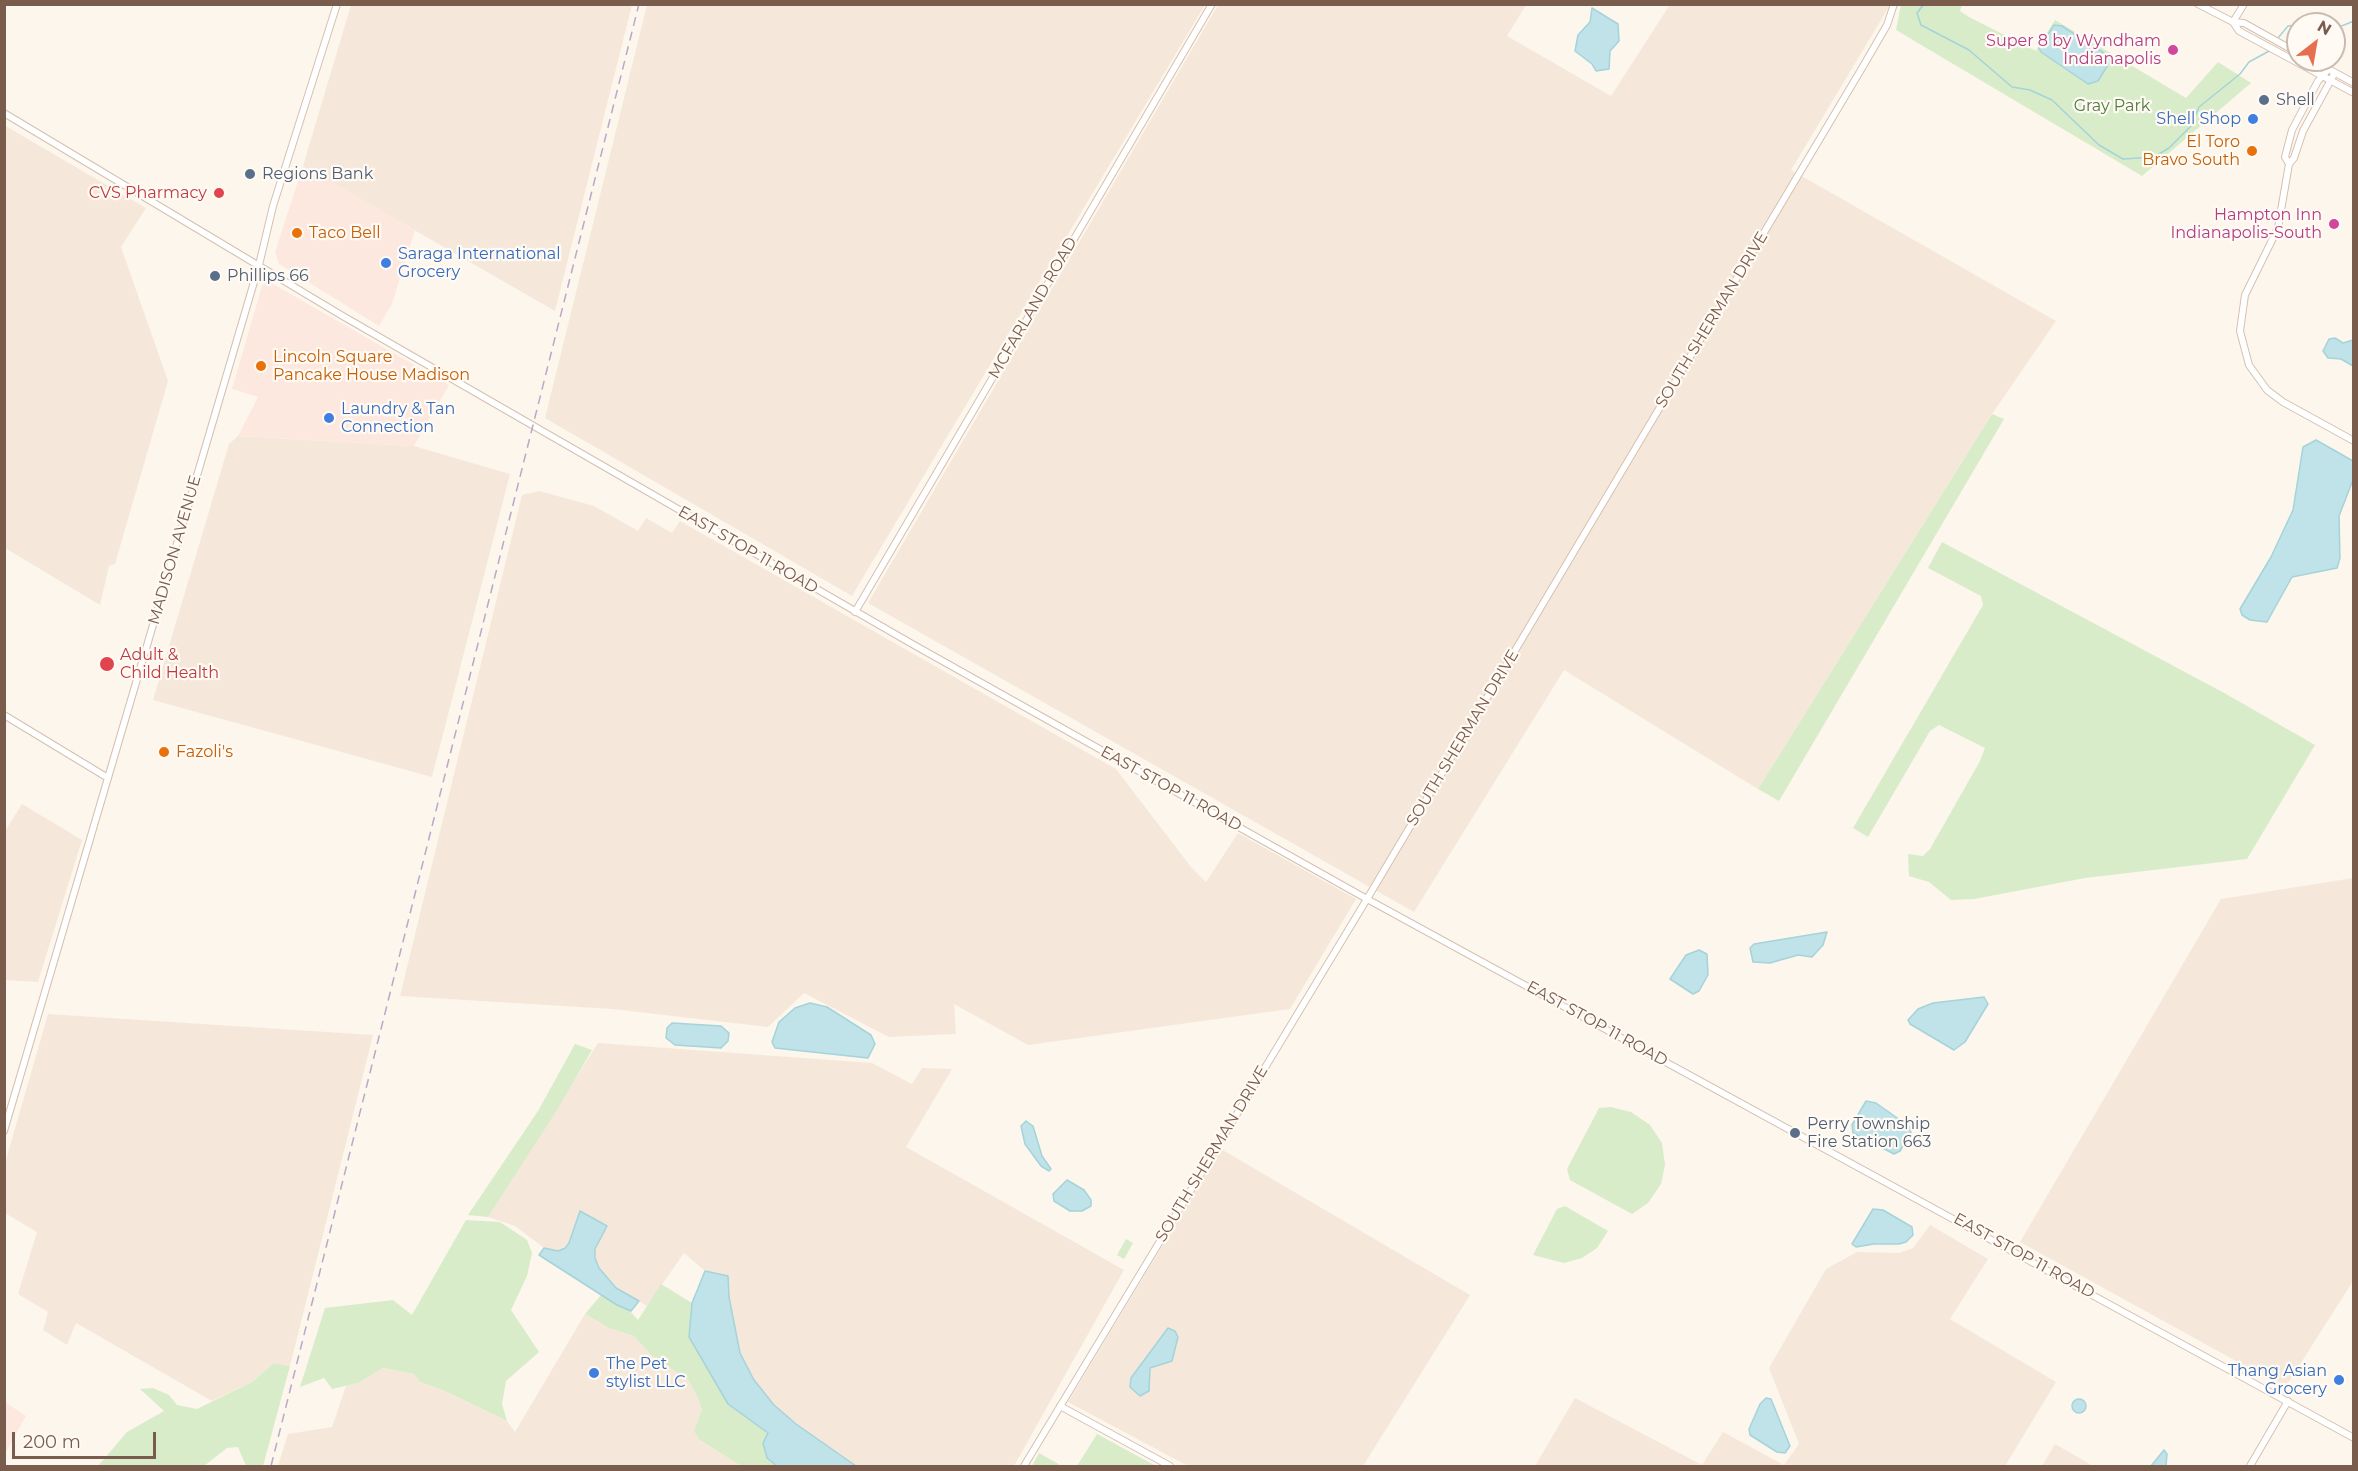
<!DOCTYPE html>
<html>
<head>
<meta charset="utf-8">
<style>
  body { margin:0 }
  #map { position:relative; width:2358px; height:1471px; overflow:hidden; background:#fdf6ec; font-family:Montserrat,sans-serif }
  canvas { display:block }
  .frame { position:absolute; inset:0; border:6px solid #7a5c4d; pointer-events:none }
  .north { position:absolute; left:2286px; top:12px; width:60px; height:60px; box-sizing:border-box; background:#fffaf3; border:2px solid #cabbb1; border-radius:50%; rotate:31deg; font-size:16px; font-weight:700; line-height:24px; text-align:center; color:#7a5c4d }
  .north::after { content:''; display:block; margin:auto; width:21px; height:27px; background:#e76f51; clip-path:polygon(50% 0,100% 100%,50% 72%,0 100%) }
  .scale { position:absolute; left:12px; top:1432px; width:144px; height:27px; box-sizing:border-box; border:3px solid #7a5c4d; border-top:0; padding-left:8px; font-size:18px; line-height:21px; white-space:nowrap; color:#7a5c4d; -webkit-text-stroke:4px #fffaf3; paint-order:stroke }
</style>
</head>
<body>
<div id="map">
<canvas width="2358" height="1471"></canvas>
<div class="frame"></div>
<div class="north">N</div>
<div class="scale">200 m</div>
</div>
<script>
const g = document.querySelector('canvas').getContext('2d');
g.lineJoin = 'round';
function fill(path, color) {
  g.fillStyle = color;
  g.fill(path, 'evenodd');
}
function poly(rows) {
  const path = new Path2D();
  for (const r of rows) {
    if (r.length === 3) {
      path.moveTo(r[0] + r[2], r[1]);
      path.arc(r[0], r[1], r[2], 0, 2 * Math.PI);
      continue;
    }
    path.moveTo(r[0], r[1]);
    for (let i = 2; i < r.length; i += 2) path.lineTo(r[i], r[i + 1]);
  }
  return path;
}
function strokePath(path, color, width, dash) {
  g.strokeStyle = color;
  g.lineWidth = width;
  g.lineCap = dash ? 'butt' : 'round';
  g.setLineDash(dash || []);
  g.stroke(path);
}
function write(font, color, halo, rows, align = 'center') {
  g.font = font + ' Montserrat,sans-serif';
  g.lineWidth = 4.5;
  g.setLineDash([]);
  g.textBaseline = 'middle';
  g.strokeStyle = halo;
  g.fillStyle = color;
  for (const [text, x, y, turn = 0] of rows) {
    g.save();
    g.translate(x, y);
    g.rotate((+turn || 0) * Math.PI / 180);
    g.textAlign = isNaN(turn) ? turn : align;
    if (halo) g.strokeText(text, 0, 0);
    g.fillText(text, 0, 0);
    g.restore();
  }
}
fill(poly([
  [351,5,632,5,555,311,303,166],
  [647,5,1205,5,852,596,545,418],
  [1218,5,1526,5,1507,36,1611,96,1669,6,1667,5,1890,5,1791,170,2056,321,1992,414,1758,789,1564,670,1414,912,868,603],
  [4,125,146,208,121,247,168,381,115,564,109,566,100,605,5,548],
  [238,436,414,446,510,474,432,777,153,700,229,444],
  [539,491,594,506,638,531,646,518,672,533,680,521,1116,769,1191,867,1206,882,1238,833,1356,899,1290,1009,1028,1045,954,1004,956,1034,889,1037,804,993,768,1027,612,1009,400,996,522,495],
  [22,804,82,840,38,982,5,980,5,831],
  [2353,878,2353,1281,2285,1388,2020,1242,2221,899],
  [48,1014,373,1035,290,1366,274,1363,252,1382,212,1401,76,1323,67,1345,43,1330,48,1312,18,1294,37,1232,5,1213,5,1163],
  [598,1043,872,1063,912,1084,922,1068,952,1069,906,1147,1124,1270,1014,1466,856,1466,796,1424,774,1405,754,1380,740,1353,729,1297,728,1276,705,1271,684,1253,647,1306,616,1288,599,1268,595,1258,595,1249,607,1226,580,1211,569,1243,558,1251,544,1248,515,1226,488,1217],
  [1221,1149,1470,1295,1363,1466,1188,1466,1068,1402],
  [1930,1225,1988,1259,1950,1319,2056,1382,2005,1466,1535,1466,1575,1398,1702,1465,1723,1432,1784,1465,1799,1444,1769,1368,1826,1269,1857,1252,1899,1253,1913,1248],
  [585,1314,609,1328,634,1336,651,1355,688,1380,698,1398,702,1410,700,1440,741,1466,278,1466,288,1434,332,1427,346,1386,358,1383,383,1368,414,1374,420,1382,445,1391,507,1421,515,1432],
  [2055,1444,2093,1466,2042,1466]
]), '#f5e8da');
fill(poly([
  [303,166,415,230,392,304,379,326,279,264,275,252],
  [268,281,449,385,414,446,238,436,258,397,232,389,262,286],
  [5,1402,26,1416,5,1454]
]), '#fde8e0');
fill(poly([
  [1901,5,1962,5,1960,11,1969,17,2036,51,2055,20,2186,98,2218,62,2251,83,2142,176,1896,30],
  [1992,414,2004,419,1779,801,1758,789],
  [1942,542,2226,694,2315,745,2247,859,2085,878,1974,899,1951,900,1929,882,1909,876,1908,854,1923,856,1930,849,1980,761,1985,748,1939,725,1930,731,1868,837,1853,828,1983,605,1981,596,1928,568],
  [575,1044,592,1050,557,1110,488,1217,468,1215,538,1111],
  [1611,1107,1631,1112,1650,1125,1662,1143,1665,1165,1661,1184,1648,1203,1632,1214,1570,1180,1567,1169,1599,1108],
  [1565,1206,1608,1231,1597,1248,1582,1258,1564,1263,1533,1255,1557,1209],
  [466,1220,500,1222,527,1240,532,1253,527,1276,511,1310,539,1352,506,1381,502,1404,507,1421,445,1391,420,1382,414,1374,383,1368,358,1383,332,1389,324,1378,300,1387,325,1308,393,1300,412,1315],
  [1126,1239,1133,1243,1124,1259,1117,1255],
  [661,1284,692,1303,689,1337,728,1404,768,1433,767,1458,777,1466,741,1466,700,1440,694,1431,702,1410,698,1398,688,1380,651,1355,634,1336,609,1328,585,1314,601,1295,629,1310,638,1320],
  [274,1363,290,1366,263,1466,246,1466,238,1447,227,1448,204,1466,98,1466,127,1432,164,1411,140,1389,153,1388,169,1395,177,1405,197,1409,252,1382],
  [1097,1434,1156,1466,1077,1466],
  [1039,1453,1062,1466,1032,1466]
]), '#d8ecc9');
const water = poly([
  [1592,8,1618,24,1619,41,1610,51,1609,69,1596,71,1592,64,1575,51,1578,35,1590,22,1592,8],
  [2054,25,2062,26,2110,57,2111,60,2098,81,2088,84,2041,52,2039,48,2054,25],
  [2335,338,2343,343,2353,340,2353,366,2341,359,2328,358,2323,351,2329,339,2335,338],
  [2316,440,2353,461,2353,480,2339,516,2340,558,2337,568,2292,577,2267,622,2250,620,2242,615,2240,609,2271,557,2293,510,2303,447,2316,440],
  [1827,932,1823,945,1812,957,1798,955,1770,963,1753,962,1750,948,1754,944,1827,932],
  [1699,950,1707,954,1708,975,1699,991,1693,994,1670,979,1686,955,1699,950],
  [1984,997,1988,1004,1965,1042,1954,1050,1910,1024,1908,1020,1918,1009,1933,1003,1984,997],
  [810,1003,827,1007,871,1035,875,1044,868,1058,775,1048,772,1042,779,1022,795,1008,810,1003],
  [672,1023,721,1026,729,1033,728,1041,721,1048,675,1045,666,1038,667,1028,672,1023],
  [1866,1101,1876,1103,1910,1127,1911,1132,1900,1151,1894,1154,1853,1133,1852,1125,1866,1101],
  [1026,1121,1033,1126,1042,1156,1051,1169,1049,1171,1041,1166,1025,1144,1021,1126,1026,1121],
  [1067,1180,1084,1190,1091,1200,1091,1206,1082,1211,1070,1211,1054,1201,1053,1194,1067,1180],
  [1873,1209,1883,1210,1912,1227,1913,1235,1906,1242,1899,1244,1874,1244,1856,1247,1852,1244,1873,1209],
  [580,1211,607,1226,595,1249,595,1258,599,1268,616,1288,639,1301,631,1311,617,1305,539,1255,544,1248,558,1251,565,1248,569,1243,580,1211],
  [705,1271,728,1276,729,1297,740,1353,754,1380,774,1405,796,1424,856,1466,777,1466,767,1458,763,1443,768,1433,728,1404,689,1337,692,1303,705,1271],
  [1168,1328,1175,1331,1178,1337,1172,1361,1150,1368,1149,1391,1140,1396,1130,1387,1131,1378,1168,1328],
  [1766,1398,1771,1399,1790,1446,1785,1453,1777,1452,1750,1435,1749,1429,1760,1404,1766,1398],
  [2079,1406,7],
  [2164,1450,2167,1454,2166,1466,2151,1466,2164,1450]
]);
fill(water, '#bfe3e8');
strokePath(water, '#a5d3da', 1.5);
strokePath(poly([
  [1924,4,1917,13,1921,25,1969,50,2012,87,2030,90,2052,100,2099,145,2123,159,2154,157,2169,148,2191,126,2199,107,2240,74,2249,62,2271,50],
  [2334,29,2354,21],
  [2278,38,2288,26,2298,25]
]), '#a5d3da', 1.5);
const secondary = poly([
  [2198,4,2233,22,2239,31,2354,93],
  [2233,22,2244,23,2298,53],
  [2233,22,2244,4],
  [2312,60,2354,83],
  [2333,76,2303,131,2294,158,2289,164,2278,228,2245,295,2240,331,2249,365,2267,390,2283,402,2354,441],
  [4,113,341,315,914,645,1367,899,2354,1438],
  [2289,164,2285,157,2292,130,2318,81,2326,72],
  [855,612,1212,4],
  [4,715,108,778],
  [4,1131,259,265,273,206,337,4],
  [1060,1406,1170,1466],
  [1024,1466,1367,899,1865,63,1887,25,1894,4],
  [2250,1466,2288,1401]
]);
strokePath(secondary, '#d6c0b0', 8);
strokePath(secondary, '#fff', 6);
strokePath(poly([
  [271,1466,639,4]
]), '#b9a8c9', 1.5, [9, 6]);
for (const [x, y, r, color] of [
  [2173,50,6,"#d1479c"],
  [2264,100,6,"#5c6f8a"],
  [2253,119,6,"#3f7fe0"],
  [2252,151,6,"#e8710a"],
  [250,174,6,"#5c6f8a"],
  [219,193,6,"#e0444e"],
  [2334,224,6,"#d1479c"],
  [297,233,6,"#e8710a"],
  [386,263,6,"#3f7fe0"],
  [215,276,6,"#5c6f8a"],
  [261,366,6,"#e8710a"],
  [329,418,6,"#3f7fe0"],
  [107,664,8,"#e0444e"],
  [164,752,6,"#e8710a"],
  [1795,1133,6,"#5c6f8a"],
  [594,1373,6,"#3f7fe0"],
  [2339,1380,6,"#3f7fe0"]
]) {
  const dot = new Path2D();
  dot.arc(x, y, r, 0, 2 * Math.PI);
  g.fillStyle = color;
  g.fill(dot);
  strokePath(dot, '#fffaf3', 2);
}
write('16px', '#b23c85', '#fffaf3', [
  ["Super 8 by Wyndham",2161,41],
  ["Indianapolis",2161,59],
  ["Hampton Inn",2322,215],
  ["Indianapolis-South",2322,233]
], 'right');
write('16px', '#4e5e75', '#fffaf3', [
  ["Shell",2276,100],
  ["Regions Bank",262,174],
  ["Phillips 66",227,276],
  ["Perry Township",1807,1124],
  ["Fire Station 663",1807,1142]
], 'left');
write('16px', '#537a41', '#fffaf3', [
  ["Gray Park",2112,106]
]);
write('16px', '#366cbe', '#fffaf3', [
  ["Shell Shop",2241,119,"right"],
  ["Saraga International",398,254],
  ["Grocery",398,272],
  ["Laundry & Tan",341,409],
  ["Connection",341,427],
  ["The Pet",606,1364],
  ["stylist LLC",606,1382],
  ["Thang Asian",2327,1371,"right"],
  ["Grocery",2327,1389,"right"]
], 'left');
write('16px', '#c56008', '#fffaf3', [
  ["El Toro",2240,142,"right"],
  ["Bravo South",2240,160,"right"],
  ["Taco Bell",309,233],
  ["Lincoln Square",273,357],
  ["Pancake House Madison",273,375],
  ["Fazoli's",176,752]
], 'left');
write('16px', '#be3a42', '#fffaf3', [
  ["CVS Pharmacy",207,193],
  ["Adult &",120,655,"left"],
  ["Child Health",120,673,"left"]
], 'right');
write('16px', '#7a5c4d', '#fffaf3', [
  ["MCFARLAND ROAD",1033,308,-60],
  ["SOUTH SHERMAN DRIVE",1712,320,-59],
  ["MADISON AVENUE",175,550,-74],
  ["EAST STOP 11 ROAD",748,550,30],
  ["SOUTH SHERMAN DRIVE",1463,738,-59],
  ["EAST STOP 11 ROAD",1171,789,29],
  ["EAST STOP 11 ROAD",1597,1024,29],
  ["SOUTH SHERMAN DRIVE",1212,1154,-59],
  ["EAST STOP 11 ROAD",2024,1256,29]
]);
</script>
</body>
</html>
